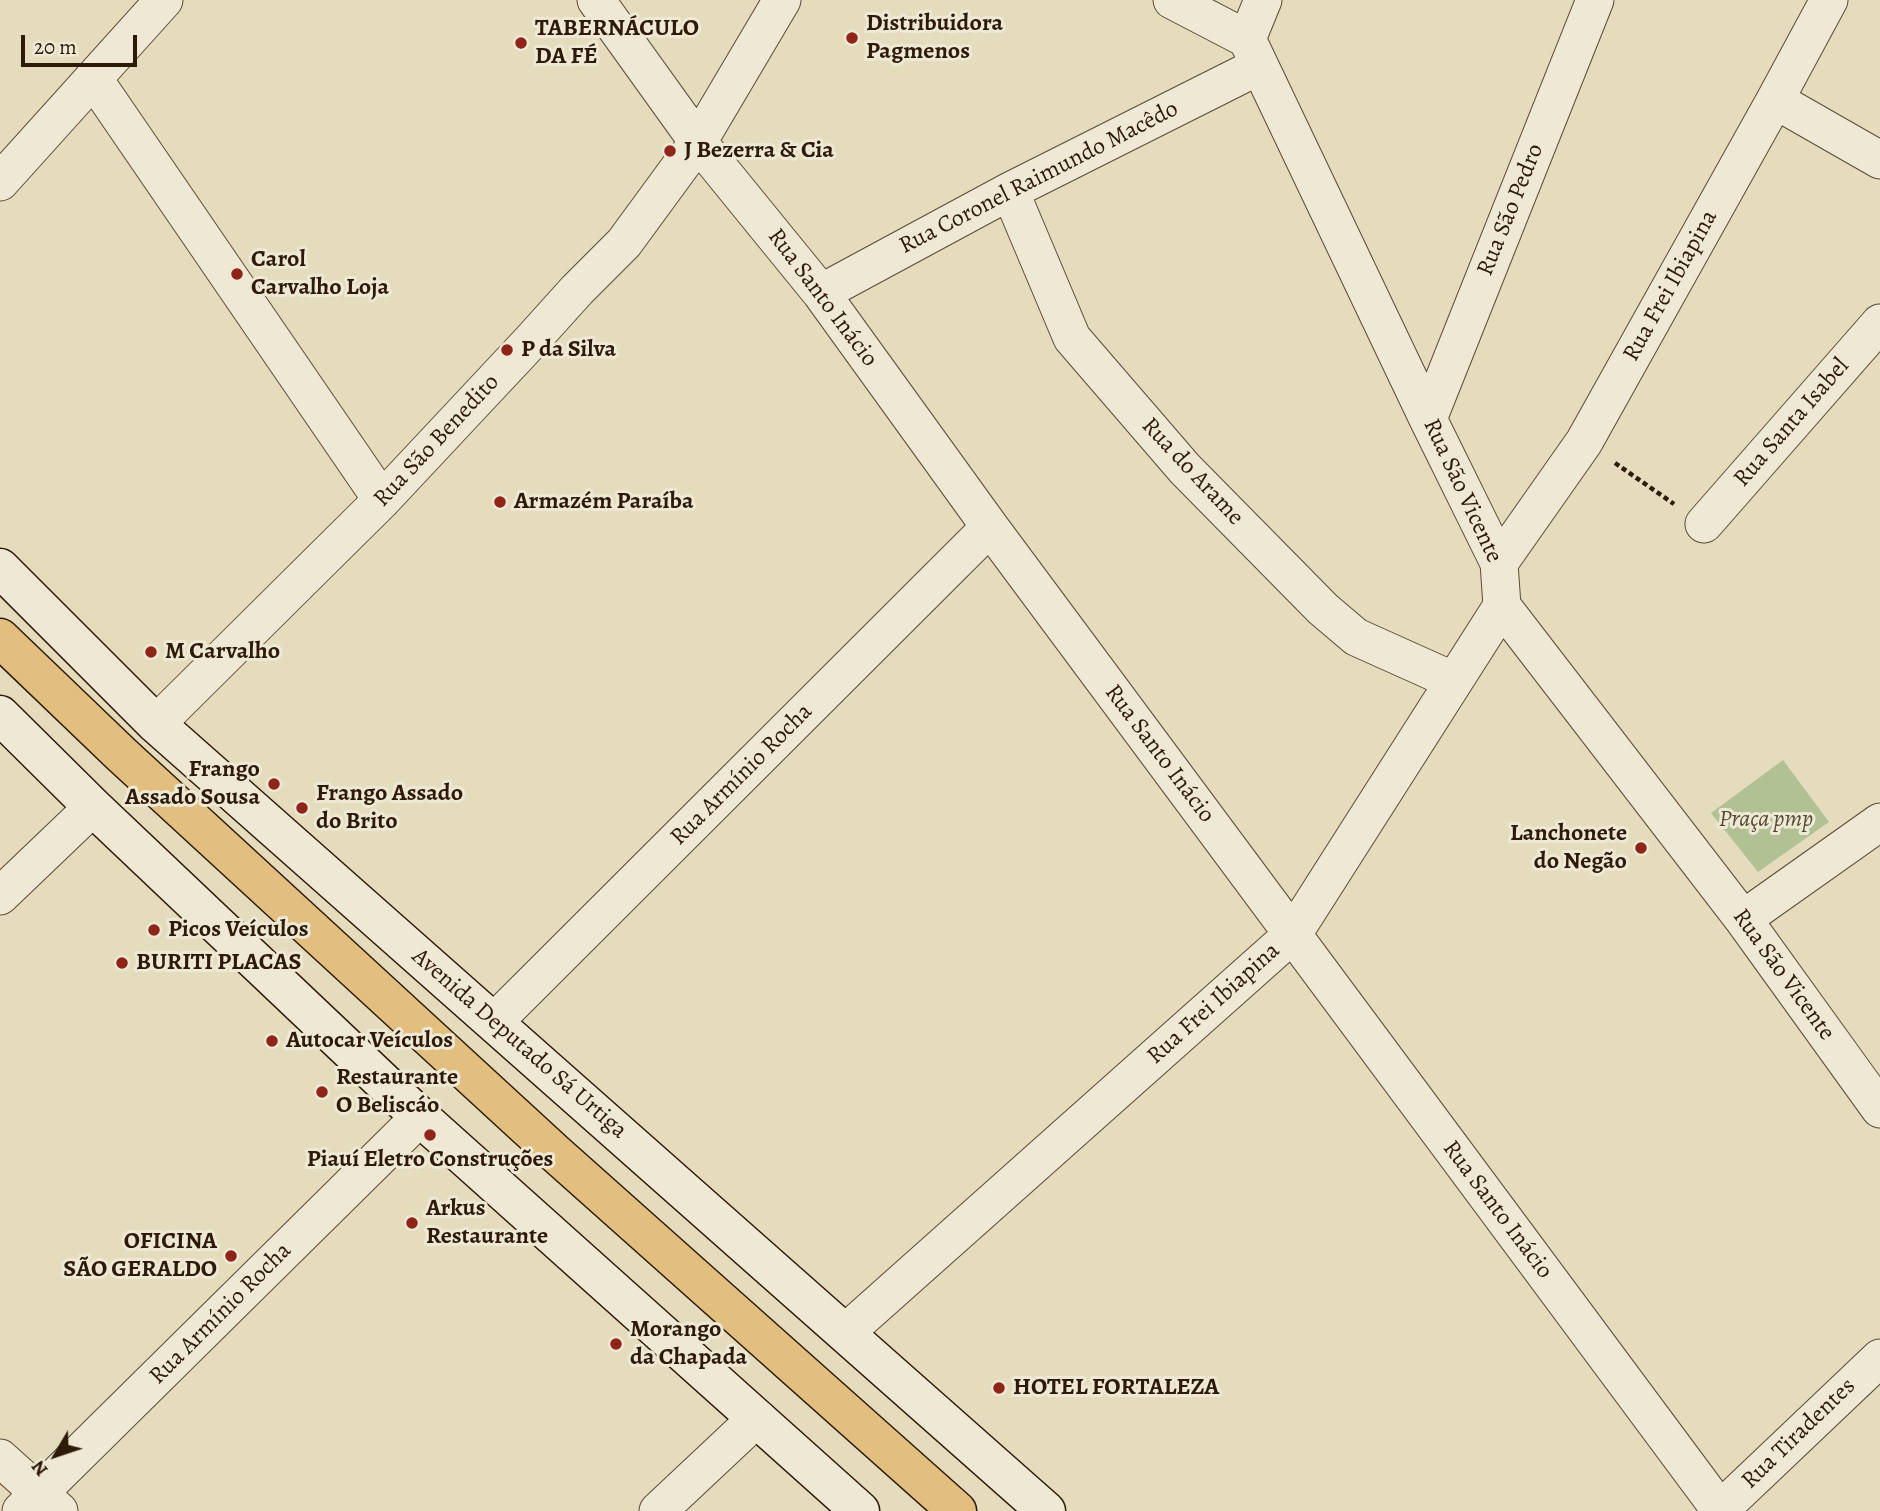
<!DOCTYPE html>
<html>
<head>
<meta charset="utf-8">
<style>
  body { margin:0 }
  #map { position:relative; width:1880px; height:1511px; overflow:hidden; background:#e5dcbe; font-family:Alegreya,serif }
  canvas { display:block }
  .north { position:absolute; left:21px; top:1420px; width:70px; height:70px; -webkit-text-stroke:5px #eee8d5; paint-order:stroke; rotate:231deg; font-size:19px; font-weight:700; line-height:28px; text-align:center; color:#2d1a07 }
  .north::after { content:''; display:block; margin:auto; width:24px; height:32px; background:#2d1a07; clip-path:polygon(50% 0,100% 100%,50% 72%,0 100%) }
  .scale { position:absolute; left:21px; top:35px; width:116px; height:32px; box-sizing:border-box; border:4px solid #2d1a07; border-top:0; padding-left:9px; font-size:21px; line-height:24px; white-space:nowrap; color:#2d1a07; -webkit-text-stroke:5px #eee8d5; paint-order:stroke }
</style>
</head>
<body>
<div id="map">
<canvas width="1880" height="1511"></canvas>
<div class="north">N</div>
<div class="scale">20 m</div>
</div>
<script>
const g = document.querySelector('canvas').getContext('2d');
g.lineJoin = 'round';
function fill(path, color) {
  g.fillStyle = color;
  g.fill(path, 'evenodd');
}
function poly(rows) {
  const path = new Path2D();
  for (const r of rows) {
    path.moveTo(r[0], r[1]);
    for (let i = 2; i < r.length; i += 2) path.lineTo(r[i], r[i + 1]);
  }
  return path;
}
function strokePath(path, color, width, dash) {
  g.strokeStyle = color;
  g.lineWidth = width;
  g.lineCap = dash ? 'butt' : 'round';
  g.setLineDash(dash || []);
  g.stroke(path);
}
function write(font, color, halo, rows, align = 'center') {
  g.font = font + ' Alegreya,serif';
  g.lineWidth = 6;
  g.setLineDash([]);
  g.textBaseline = 'middle';
  g.strokeStyle = halo;
  g.fillStyle = color;
  for (const [text, x, y, turn = 0] of rows) {
    g.save();
    g.translate(x, y);
    g.rotate((+turn || 0) * Math.PI / 180);
    g.textAlign = isNaN(turn) ? turn : align;
    if (halo) g.strokeText(text, 0, 0);
    g.fillText(text, 0, 0);
    g.restore();
  }
}
fill(poly([
  [1783,760,1829,822,1758,872,1711,813]
]), '#b1c194');
const minor = poly([
  [596,0,698,142,821,293,990,527,1721,1511],
  [1172,0,1247,39,1428,419,1499,563,1502,606,1743,919,1880,1109],
  [1247,39,1263,0],
  [93,78,382,500],
  [1775,100,1880,160],
  [0,182,164,0],
  [1010,191,1072,338,1185,469,1323,609,1356,637,1454,681],
  [821,293,1010,191,1259,66],
  [1428,419,1595,0],
  [1704,524,1880,323],
  [1499,563,1584,442,1775,100,1829,0],
  [156,724,382,500,531,341,577,290,624,243,698,142,782,0],
  [0,896,93,807],
  [1743,919,1880,822],
  [494,1022,990,527],
  [845,1333,1293,934,1502,606],
  [0,1458,59,1511],
  [21,1511,420,1117],
  [658,1511,757,1418],
  [1719,1511,1880,1358]
]);
const secondary = poly([
  [0,568,156,724,1046,1511],
  [0,715,93,807,420,1117,860,1511]
]);
const trunk = poly([
  [0,638,122,755,555,1153,957,1511]
]);
strokePath(minor, '#5b4a35', 39);
strokePath(secondary, '#2d1a07', 41);
strokePath(trunk, '#2d1a07', 41);
strokePath(poly([
  [1615,463,1674,504]
]), '#2d1a07', 4.5, [5, 3.5]);
strokePath(minor, '#eee8d5', 37);
strokePath(secondary, '#eee8d5', 38);
strokePath(trunk, '#e2be7f', 38);
for (const [x, y, r, color] of [
  [852,38,7,"#8f2418"],
  [521,43,7,"#8f2418"],
  [670,151,7,"#8f2418"],
  [237,274,7,"#8f2418"],
  [507,350,7,"#8f2418"],
  [500,502,7,"#8f2418"],
  [151,652,7,"#8f2418"],
  [274,784,7,"#8f2418"],
  [302,808,7,"#8f2418"],
  [1641,848,7,"#8f2418"],
  [154,930,7,"#8f2418"],
  [122,963,7,"#8f2418"],
  [272,1041,7,"#8f2418"],
  [322,1092,7,"#8f2418"],
  [430,1135,7,"#8f2418"],
  [412,1223,7,"#8f2418"],
  [231,1256,7,"#8f2418"],
  [616,1344,7,"#8f2418"],
  [999,1388,7,"#8f2418"]
]) {
  const dot = new Path2D();
  dot.arc(x, y, r, 0, 2 * Math.PI);
  g.fillStyle = color;
  g.fill(dot);
  strokePath(dot, '#eee8d5', 2.5);
}
write('bold 24px', '#2d1a07', '#eee8d5', [
  ["Distribuidora",866,24],
  ["Pagmenos",866,52],
  ["TABERNÁCULO",535,29],
  ["DA FÉ",535,57],
  ["J Bezerra & Cia",684,151],
  ["Carol",251,260],
  ["Carvalho Loja",251,288],
  ["P da Silva",521,350],
  ["Armazém Paraíba",514,502],
  ["M Carvalho",165,652],
  ["Frango",260,770,"right"],
  ["Assado Sousa",260,798,"right"],
  ["Frango Assado",316,794],
  ["do Brito",316,822],
  ["Lanchonete",1627,834,"right"],
  ["do Negão",1627,862,"right"],
  ["Picos Veículos",168,930],
  ["BURITI PLACAS",136,963],
  ["Autocar Veículos",286,1041],
  ["Restaurante",336,1078],
  ["O Beliscáo",336,1106],
  ["Piauí Eletro Construções",430,1160,"center"],
  ["Arkus",426,1209],
  ["Restaurante",426,1237],
  ["OFICINA",217,1242,"right"],
  ["SÃO GERALDO",217,1270,"right"],
  ["Morango",630,1330],
  ["da Chapada",630,1358],
  ["HOTEL FORTALEZA",1013,1388]
], 'left');
write('24px', '#2d1a07', '#eee8d5', [
  ["Rua Coronel Raimundo Macêdo",1039,178,-27],
  ["Rua São Pedro",1511,210,-68],
  ["Rua Frei Ibiapina",1671,286,-61],
  ["Rua Santo Inácio",822,298,53],
  ["Rua Santa Isabel",1792,423,-49],
  ["Rua São Benedito",437,441,-47],
  ["Rua do Arame",1192,472,47],
  ["Rua São Vicente",1462,491,65],
  ["Rua Santo Inácio",1159,754,53],
  ["Rua Armínio Rocha",742,775,-45],
  ["Rua São Vicente",1783,975,54],
  ["Rua Frei Ibiapina",1214,1004,-42],
  ["Avenida Deputado Sá Urtiga",519,1044,41],
  ["Rua Santo Inácio",1497,1210,53],
  ["Rua Armínio Rocha",221,1314,-45],
  ["Rua Tiradentes",1799,1434,-44]
]);
write('italic 24px', '#554c31', '#eee8d5', [
  ["Praça pmp",1766,820]
]);
</script>
</body>
</html>
